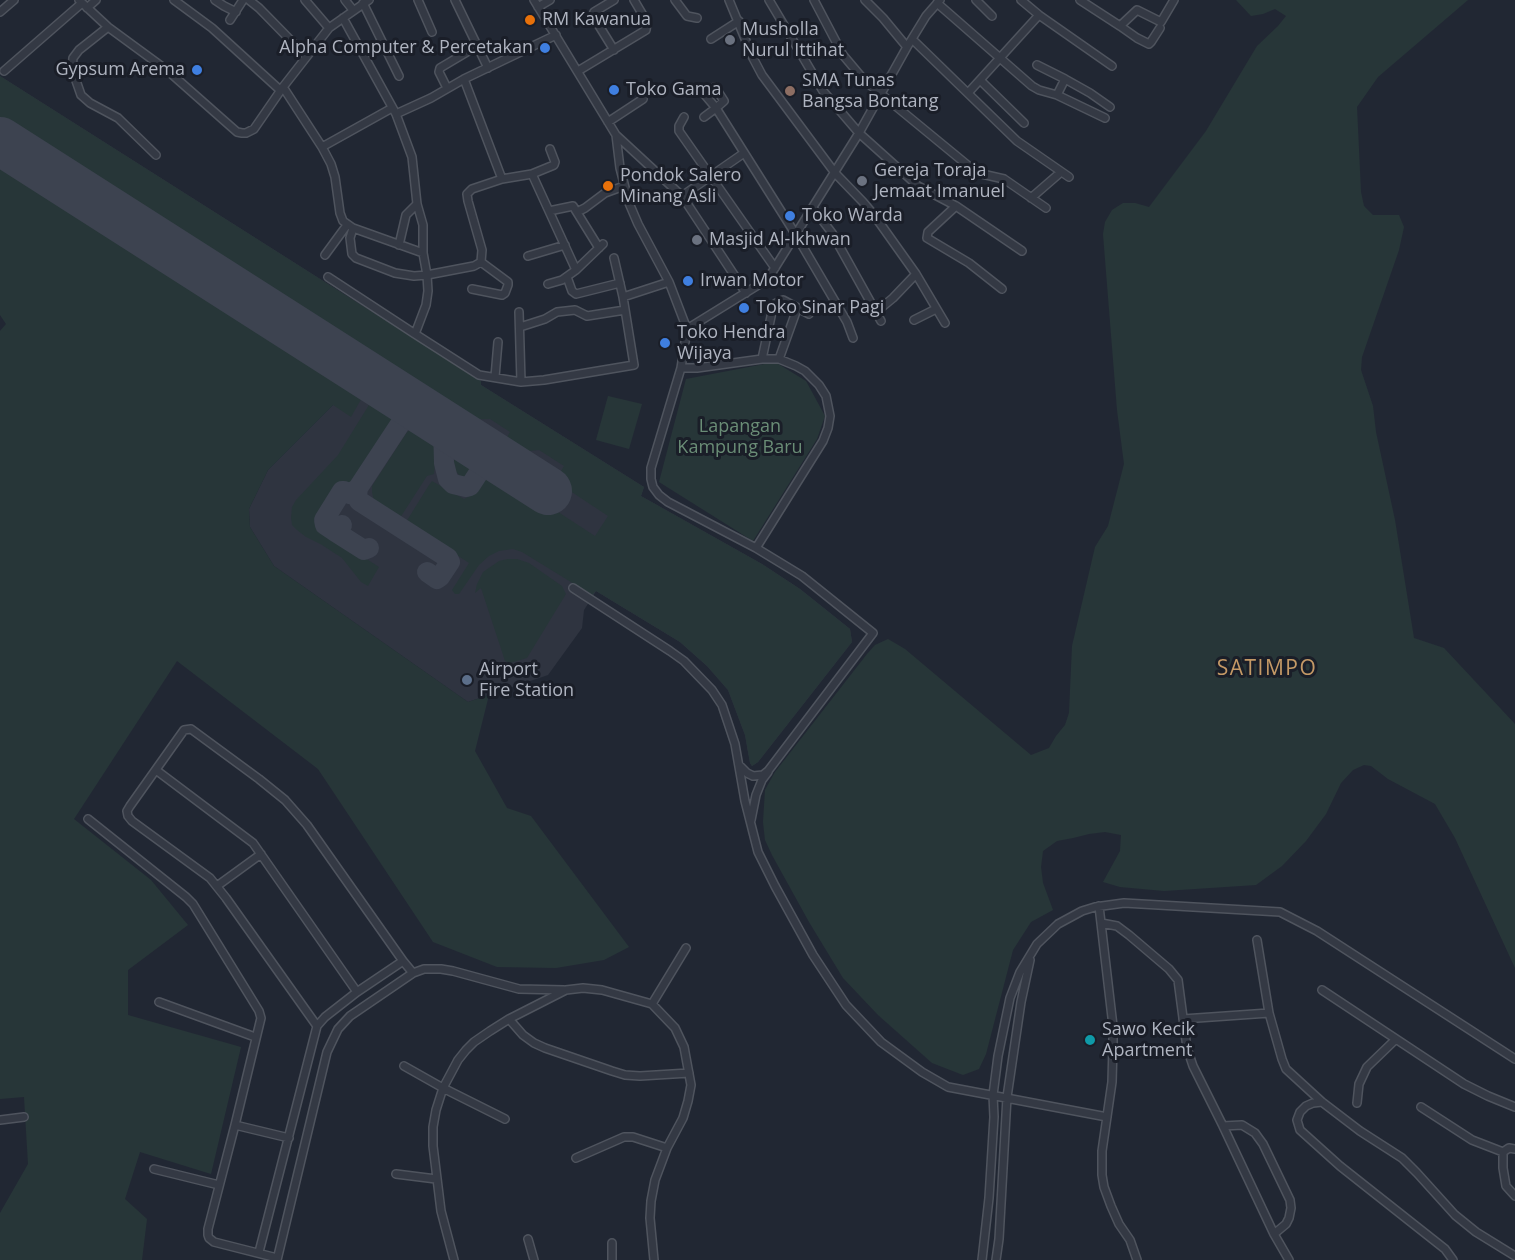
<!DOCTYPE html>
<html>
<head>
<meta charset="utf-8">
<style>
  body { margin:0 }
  canvas { display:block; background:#212733 }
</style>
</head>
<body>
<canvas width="1515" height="1260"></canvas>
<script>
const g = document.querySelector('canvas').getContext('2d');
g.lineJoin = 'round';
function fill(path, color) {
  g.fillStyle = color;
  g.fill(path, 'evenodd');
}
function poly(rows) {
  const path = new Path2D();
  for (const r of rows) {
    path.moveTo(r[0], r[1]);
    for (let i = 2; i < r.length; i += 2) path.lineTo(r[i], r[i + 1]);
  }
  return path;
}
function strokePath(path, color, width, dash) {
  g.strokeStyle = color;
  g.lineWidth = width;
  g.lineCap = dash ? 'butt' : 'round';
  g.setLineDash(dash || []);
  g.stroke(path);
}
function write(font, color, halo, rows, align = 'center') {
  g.font = font + ' "Open Sans",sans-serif';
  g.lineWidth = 6;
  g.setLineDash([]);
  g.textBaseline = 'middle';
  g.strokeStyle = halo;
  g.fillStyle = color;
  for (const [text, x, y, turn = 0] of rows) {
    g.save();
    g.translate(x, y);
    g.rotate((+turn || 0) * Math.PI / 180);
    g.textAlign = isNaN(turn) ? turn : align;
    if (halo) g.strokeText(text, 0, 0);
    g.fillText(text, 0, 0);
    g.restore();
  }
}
fill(poly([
  [0,76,481,381,481,385,644,487,641,496,762,564,800,589,850,629,852,642,758,762,752,766,750,763,745,735,728,690,707,666,680,642,596,591,584,610,582,628,548,675,468,702,274,566,250,527,249,509,268,470,333,405,0,193]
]), '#2f3440');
fill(poly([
  [1236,0,1468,0,1378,77,1357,107,1361,192,1364,206,1373,215,1399,215,1404,227,1399,250,1362,357,1361,370,1373,406,1376,432,1395,520,1414,638,1444,648,1515,724,1515,968,1455,838,1435,804,1388,779,1371,766,1364,765,1353,770,1341,783,1326,814,1306,841,1282,866,1256,885,1164,891,1120,887,1103,882,1120,851,1121,835,1105,832,1089,834,1073,838,1057,841,1043,851,1041,867,1043,883,1053,910,1031,922,1013,950,986,1054,979,1069,963,1075,932,1063,878,1015,843,978,809,922,772,855,765,840,763,822,765,790,775,772,867,654,875,645,888,639,905,649,1031,755,1049,748,1056,736,1065,725,1069,713,1072,646,1095,547,1108,526,1124,464,1117,410,1103,234,1105,222,1112,210,1123,203,1135,203,1149,207,1206,131,1257,46,1278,26,1286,16,1275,9,1263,14,1251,16],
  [0,76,481,381,481,385,644,487,641,496,762,564,800,589,850,629,852,642,758,762,752,766,750,763,745,735,728,690,707,666,680,642,596,591,592,595,522,552,513,549,499,551,489,556,479,565,459,594,455,594,452,590,469,563,406,522,429,485,432,481,464,499,474,494,492,469,595,536,608,516,555,481,564,466,539,450,509,453,501,447,510,432,490,419,460,420,0,127],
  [0,156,361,386,364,392,363,396,351,417,333,405,268,470,249,509,250,527,274,566,468,702,489,695,475,751,507,808,531,816,629,947,604,960,556,968,497,967,433,942,318,769,177,661,74,819,151,880,188,925,128,970,128,1015,241,1047,211,1174,140,1152,125,1199,147,1219,142,1260,0,1260,0,1213,28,1164,24,1097,0,1099,0,331,6,324,0,315],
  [775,362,806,381,825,416,817,439,753,541,659,482,686,379],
  [608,396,642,404,629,449,596,440],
  [377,399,381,399,394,407,396,412,395,424,361,476,357,480,350,482,344,482,316,526,379,567,368,586,361,582,342,558,322,545,306,537,297,530,292,525,291,518,292,507,296,500,338,455,372,400],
  [419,426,425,426,435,433,436,452,434,474,427,476,400,518,374,501,372,492,372,486,407,432,413,428],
  [460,455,464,455,475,463,471,475,467,478,460,476,454,469,453,462,456,457],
  [508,559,517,559,529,563,562,586,566,594,527,658,510,663,505,661,481,588,475,593,477,584,483,572,499,561]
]), '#273638');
strokePath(poly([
  [402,398,406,408,406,415,414,412,426,413],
  [406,415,358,488,357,496,359,501,448,558,450,562,440,577,437,579,427,572],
  [443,424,444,463,448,479,453,484,466,487,470,486,491,454],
  [342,525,338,530,334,531,325,525,324,520,342,491,344,491,350,494,358,488],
  [334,531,364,550,369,548]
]), '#3d4350', 20);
strokePath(poly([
  [0,141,548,491]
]), '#3d4350', 48);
const minor = poly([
  [79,0,108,27,168,71,237,132,242,133,246,133,254,129,283,87,329,28,369,0],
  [174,0,212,28,280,90],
  [215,0,224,6,236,12],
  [249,0,259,8,306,56],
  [305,0,329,28],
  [345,0,353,10],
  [418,0,432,32],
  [455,0,488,68],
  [534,0,616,135,620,168,629,203,638,224,669,282,687,329,681,368,651,468,651,479,653,487,659,495,668,502,756,548,802,576,873,633,768,771,763,775,753,776,747,773,739,765],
  [675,0,687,16,697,18],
  [729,0,753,58,762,75,835,173,863,202,874,215,916,274,945,323],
  [769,0,823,91,859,133,918,186,956,206,1022,251],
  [814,0,843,55,864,80,971,168,982,174,1004,179,1046,208],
  [865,0,883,18,907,47],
  [976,0,992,16],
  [1021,0,1039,15,1112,66],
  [1080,0,1120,26,1137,10,1161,22,1174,0],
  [363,3,399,76],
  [937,3,1032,86,1039,90,1057,95,1105,118],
  [538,7,550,0],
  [87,8,96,0],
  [0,12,14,0],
  [343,18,396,114,412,157,417,204,423,225,423,253,427,275,428,291,426,305,415,334,479,375,521,382,519,312],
  [230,20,243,0],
  [1120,26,1137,38,1149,44,1151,42,1160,28],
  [108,27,79,50,73,58,72,69,81,95,90,103,118,118,156,155],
  [711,39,739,21],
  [912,39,1017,141,1069,177],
  [614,50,593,16,594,12,614,0],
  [1037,65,1065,79,1057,95],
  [4,71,82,3],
  [578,71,646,30,647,22,634,0],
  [464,79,502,179],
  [1065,79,1090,93,1110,107],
  [980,80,1024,123],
  [283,87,322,147,331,164,335,177,340,213,343,221,353,228,423,253],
  [715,87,724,101,716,108,796,235,847,322,853,338],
  [447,88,439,72,440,68,477,46],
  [968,93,1039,15],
  [396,114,431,98,464,79,556,35],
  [684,117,679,126,679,131,775,268],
  [704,117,716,108,705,95],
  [608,122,643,99],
  [616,135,682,196,746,293],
  [322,147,392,108],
  [532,174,554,165,555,162,550,149],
  [682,196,744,153],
  [1031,198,1061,172],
  [956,206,928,232,927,238,969,263,1002,289],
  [813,208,832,233,881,321],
  [549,211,573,206,599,248],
  [577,212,585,208,605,193,624,186],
  [353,228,350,238,352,254,356,258,395,273,414,276,427,275,474,266,481,262,482,250,468,201,467,194,472,189,502,179,532,174,576,270,562,280,548,284],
  [399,245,406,215,417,204],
  [325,255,347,225],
  [528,256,565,245],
  [614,258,623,297],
  [576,270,603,244],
  [328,277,415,334],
  [567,277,572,291,576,294,620,283],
  [472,289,502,295,505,293,508,285,508,282,481,262],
  [876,312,893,298,916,274],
  [914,320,936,309],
  [520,327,545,319,557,312,575,310,587,316,625,310],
  [687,329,763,282,771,274,859,133,907,47,926,16,940,0],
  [762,359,773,307,776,303,783,300,809,314],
  [779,359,797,309],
  [681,368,697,368,762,359,779,359,796,366,805,371,819,385,826,396,830,416,828,428,823,441,756,548],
  [495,377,498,342],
  [521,382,544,380,634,365,623,297,669,282],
  [573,588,670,651,684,661,712,690,722,705,735,744,745,801,758,852,775,886,813,955,846,1005,881,1042,922,1072,948,1087,1107,1117],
  [156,770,253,843,357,992],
  [88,819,186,897,193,904,259,1011,261,1018,235,1125,208,1229,208,1235,209,1238,214,1242,277,1258],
  [751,820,756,795,762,780,768,772],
  [217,886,261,854],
  [1099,906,1113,1026,1113,1046,1112,1082,1102,1151,1102,1175,1104,1187,1111,1206,1119,1224,1130,1240,1137,1260],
  [1101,923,1117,926,1129,935,1169,969,1178,980,1187,1048,1193,1066,1223,1126,1274,1234,1289,1260],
  [1257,940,1269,1013,1282,1059,1286,1069,1322,1102,1360,1131,1402,1158,1417,1173,1455,1215,1476,1232,1515,1256],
  [1322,990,1464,1084,1488,1096,1515,1107],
  [159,1002,255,1037],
  [652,1004,686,948],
  [509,1019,523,1035,534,1043,545,1048,612,1071,625,1075,640,1076,689,1073],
  [1183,1019,1269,1013],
  [317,1026,226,898,210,878,132,821,128,816,127,811,130,806,184,730,191,729,259,779,285,800,307,825,403,961],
  [404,1066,443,1088,505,1119],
  [1322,1102,1313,1103,1306,1106,1300,1112,1297,1120,1300,1130,1340,1166,1445,1249,1453,1260],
  [1357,1103,1359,1084,1367,1067,1396,1039],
  [1421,1107,1472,1140,1503,1152],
  [0,1120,24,1117],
  [235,1125,289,1138],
  [1223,1126,1242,1125,1255,1133,1263,1144,1290,1200,1291,1208,1289,1218,1286,1224,1274,1234],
  [1503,1152,1503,1168,1506,1186,1515,1196],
  [1503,1152,1509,1148,1515,1149],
  [576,1158,624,1137,633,1137,667,1148],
  [154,1169,219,1185],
  [396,1174,436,1179],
  [528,1239,534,1260],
  [612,1243,612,1260],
  [259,1252,317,1026,325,1017,357,992,403,961,413,973],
  [277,1260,327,1052,338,1029,350,1016,413,973,424,969,441,969,453,971,519,989,564,990],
  [454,1260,441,1211,433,1146,433,1127,436,1110,443,1088,458,1060,466,1050,474,1042,490,1031,509,1019,566,990,583,988,602,990,652,1004,675,1028,684,1047,691,1085,688,1101,683,1118,667,1148,655,1180,651,1201,650,1218,654,1260],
  [982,1260,989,1198,994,1117,993,1095,998,1056,1010,998,1020,972,1037,944,1058,924,1082,911,1095,907,1124,903,1280,912,1317,931,1515,1059],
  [996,1260,999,1239,1007,1097,1021,1002,1030,960]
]);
strokePath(minor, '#4f545e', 10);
strokePath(minor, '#343944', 7);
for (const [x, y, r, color] of [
  [530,20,6,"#e8710a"],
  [730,40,6,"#6b7280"],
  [545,48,6,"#3f7fe0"],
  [197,70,6,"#3f7fe0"],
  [614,90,6,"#3f7fe0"],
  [790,91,6,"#8d6e63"],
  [862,181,6,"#6b7280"],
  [608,186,6,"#e8710a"],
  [790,216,6,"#3f7fe0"],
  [697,240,6,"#6b7280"],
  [688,281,6,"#3f7fe0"],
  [744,308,6,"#3f7fe0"],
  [665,343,6,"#3f7fe0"],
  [467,680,6,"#5c6f8a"],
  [1090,1040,6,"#0f9aa8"]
]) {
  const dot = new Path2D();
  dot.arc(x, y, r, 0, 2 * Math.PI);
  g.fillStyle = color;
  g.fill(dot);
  strokePath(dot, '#1a1e28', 2);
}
write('18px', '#afb4c0', '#1a1e28', [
  ["RM Kawanua",542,20],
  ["Musholla",742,30],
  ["Nurul Ittihat",742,51],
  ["Alpha Computer & Percetakan",533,48,"right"],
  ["Gypsum Arema",185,70,"right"],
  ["SMA Tunas",802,81],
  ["Bangsa Bontang",802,102],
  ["Toko Gama",626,90],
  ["Gereja Toraja",874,171],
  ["Jemaat Imanuel",874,192],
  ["Pondok Salero",620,176],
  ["Minang Asli",620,197],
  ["Toko Warda",802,216],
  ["Masjid Al-Ikhwan",709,240],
  ["Irwan Motor",700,281],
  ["Toko Sinar Pagi",756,308],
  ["Toko Hendra",677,333],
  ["Wijaya",677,354],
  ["Airport",479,670],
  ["Fire Station",479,691],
  ["Sawo Kecik",1102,1030],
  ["Apartment",1102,1051]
], 'left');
write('18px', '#6a8d76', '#1a1e28', [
  ["Lapangan",740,427],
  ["Kampung Baru",740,448]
]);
g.letterSpacing = '1.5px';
write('21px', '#c49966', '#1a1e28', [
  ["SATIMPO",1267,669]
]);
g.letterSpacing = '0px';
</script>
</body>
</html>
